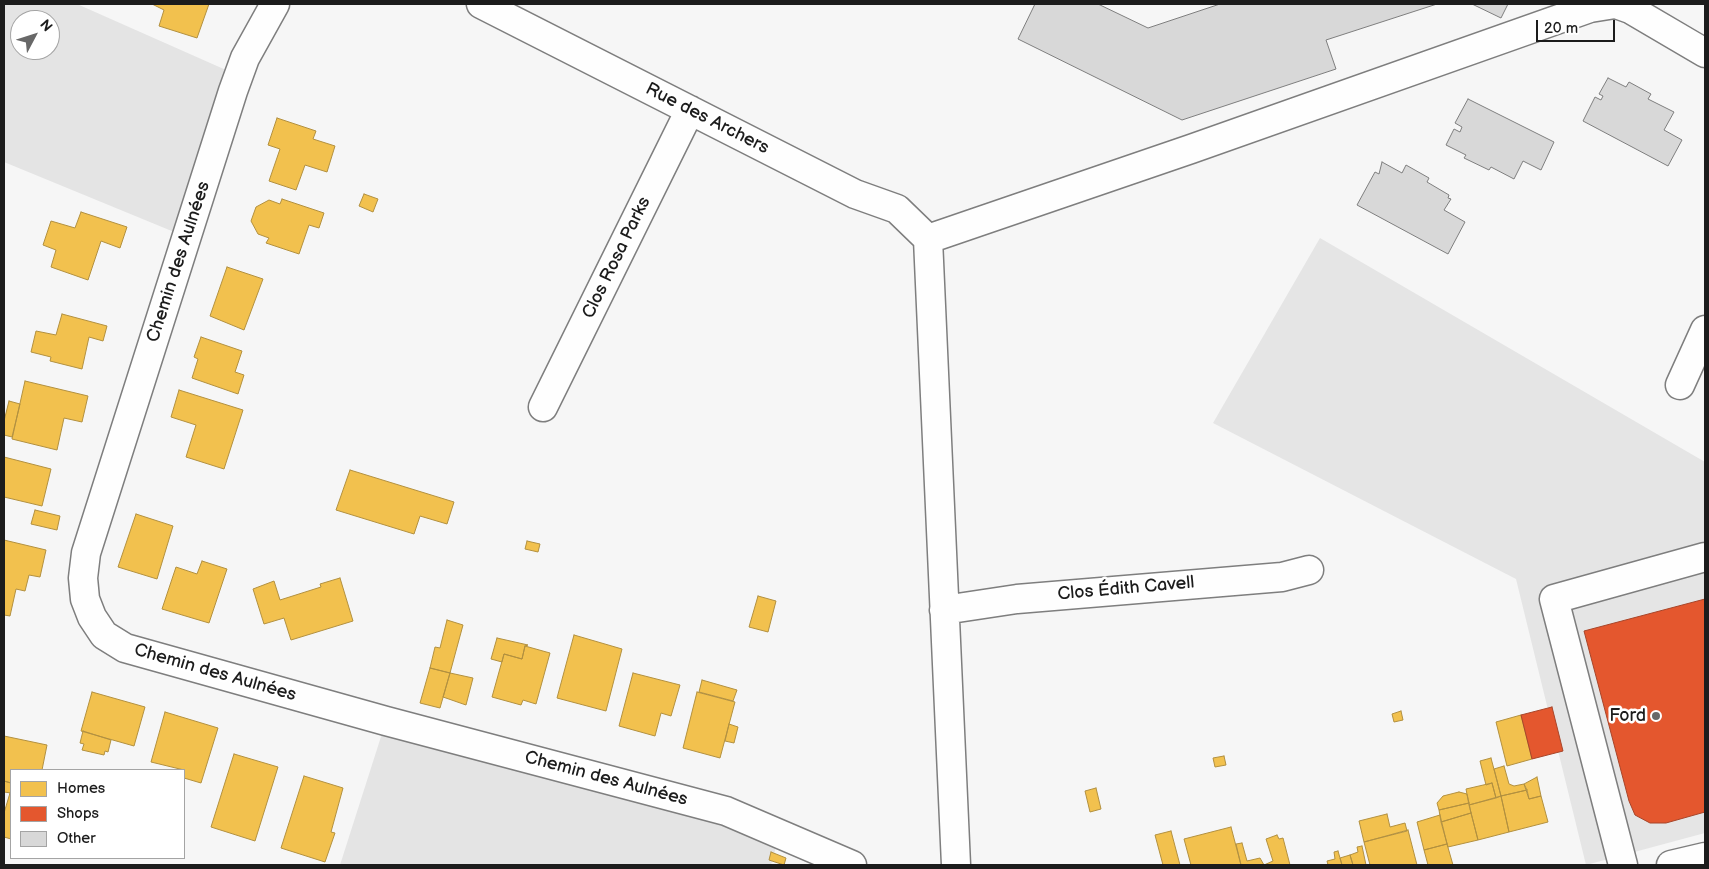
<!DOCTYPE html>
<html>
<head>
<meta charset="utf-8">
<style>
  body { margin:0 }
  #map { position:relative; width:1709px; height:869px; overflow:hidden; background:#f6f6f6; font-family:"Balsamiq Sans",sans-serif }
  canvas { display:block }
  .frame { position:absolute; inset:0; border:5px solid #1c1c1c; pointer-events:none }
  .legend { position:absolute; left:10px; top:769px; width:175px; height:90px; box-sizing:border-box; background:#fff; border:1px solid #a4a4a4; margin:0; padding:6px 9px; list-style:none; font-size:15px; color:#1c1c1c }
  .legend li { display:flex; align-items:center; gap:10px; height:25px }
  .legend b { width:25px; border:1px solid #a4a4a4 }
  .north { position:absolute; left:10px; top:10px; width:50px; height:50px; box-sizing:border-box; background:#fff; border:1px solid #a4a4a4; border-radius:50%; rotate:50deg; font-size:14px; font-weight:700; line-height:20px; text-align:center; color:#1c1c1c }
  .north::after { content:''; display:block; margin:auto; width:18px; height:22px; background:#686868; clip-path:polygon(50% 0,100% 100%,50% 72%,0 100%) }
  .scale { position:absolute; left:1536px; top:20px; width:79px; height:22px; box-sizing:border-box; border:2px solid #1c1c1c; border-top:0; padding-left:6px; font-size:15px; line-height:18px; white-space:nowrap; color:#1c1c1c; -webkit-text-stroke:4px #fff; paint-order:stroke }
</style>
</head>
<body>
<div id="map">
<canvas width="1709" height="869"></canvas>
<div class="frame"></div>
<ul class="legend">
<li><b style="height:14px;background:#f2c14e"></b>Homes</li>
<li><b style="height:14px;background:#e4572e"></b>Shops</li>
<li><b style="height:14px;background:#d8d8d8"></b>Other</li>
</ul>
<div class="north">N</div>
<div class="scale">20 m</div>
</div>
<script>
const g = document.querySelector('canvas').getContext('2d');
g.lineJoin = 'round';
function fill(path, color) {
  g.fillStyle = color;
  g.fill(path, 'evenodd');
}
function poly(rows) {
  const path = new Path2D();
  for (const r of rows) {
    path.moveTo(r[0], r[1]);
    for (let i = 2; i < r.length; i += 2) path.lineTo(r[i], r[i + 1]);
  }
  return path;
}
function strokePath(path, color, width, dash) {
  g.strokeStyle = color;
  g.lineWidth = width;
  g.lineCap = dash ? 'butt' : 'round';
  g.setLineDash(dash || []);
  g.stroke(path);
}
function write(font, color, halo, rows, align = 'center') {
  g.font = font + ' "Balsamiq Sans",sans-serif';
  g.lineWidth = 5;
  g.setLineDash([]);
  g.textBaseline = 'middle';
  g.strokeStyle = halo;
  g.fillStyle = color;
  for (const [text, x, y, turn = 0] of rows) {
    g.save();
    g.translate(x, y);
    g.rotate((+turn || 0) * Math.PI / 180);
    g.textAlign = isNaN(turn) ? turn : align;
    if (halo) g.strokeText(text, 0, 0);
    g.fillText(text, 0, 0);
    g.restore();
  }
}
fill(poly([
  [1320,238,1705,462,1705,833,1586,865,1516,579,1213,423]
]), '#e5e5e5');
fill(poly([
  [4,4,77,4,226,70,179,234,4,162],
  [20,20,50,20,50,50,20,50],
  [386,721,780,833,771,865,340,865]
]), '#e4e4e4');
const homes = poly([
  [152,4,209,4,197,38,159,26,164,10,152,4],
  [277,118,316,131,313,139,335,146,327,172,305,165,296,190,269,181,280,149,268,145,277,118],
  [364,194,378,199,373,212,359,206,364,194],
  [282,199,324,213,319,228,309,225,299,254,266,243,269,238,258,234,251,221,256,207,269,200,280,204,282,199],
  [81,212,127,227,120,248,101,241,88,280,51,267,56,250,43,245,51,221,75,228,81,212],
  [227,267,263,279,244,330,210,316,227,267],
  [62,314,107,326,103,341,89,337,82,369,50,361,51,357,31,352,36,331,56,335,62,314],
  [201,337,242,351,235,372,244,375,238,394,192,378,198,359,194,357,201,337],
  [25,381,88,396,82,422,64,418,57,450,12,439,25,381],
  [179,390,243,410,224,469,186,457,196,425,171,417,179,390],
  [9,401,20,404,12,437,4,435,4,421,9,401],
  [4,457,51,469,42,506,4,497,4,457],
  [350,470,454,502,447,524,420,516,414,534,336,510,350,470],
  [35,510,60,516,57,530,31,524,35,510],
  [136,514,173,526,157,579,118,567,136,514],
  [4,540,46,550,40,577,29,575,25,591,16,589,10,616,4,615,4,540],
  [527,541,540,544,538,552,525,549,527,541],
  [202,561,227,569,209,623,162,609,176,567,197,574,202,561],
  [340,578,353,621,291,640,284,618,264,624,253,589,274,581,280,600,321,587,320,584,340,578],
  [758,596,776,601,768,632,749,627,758,596],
  [447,620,463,625,450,673,430,668,435,647,440,648,447,620],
  [574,635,622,649,606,711,557,698,574,635],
  [497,638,528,645,525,646,522,659,504,654,502,662,491,659,497,638],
  [525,646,550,653,536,704,523,700,521,705,492,697,504,654,522,659,525,646],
  [430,668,450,673,440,708,420,703,430,668],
  [450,673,473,678,466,705,443,697,450,673],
  [633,673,680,685,671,716,661,713,655,736,619,726,633,673],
  [702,680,737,690,733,701,699,692,702,680],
  [92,692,145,707,134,746,81,731,92,692],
  [697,692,735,702,720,758,683,748,697,692],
  [1401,711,1403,720,1394,722,1392,714,1401,711],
  [165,712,218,728,201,783,184,778,184,770,151,762,165,712],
  [1521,715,1532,759,1507,766,1496,722,1521,715],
  [729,724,738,727,734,743,725,741,729,724],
  [83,731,111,740,108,752,105,751,104,755,82,750,84,744,80,743,83,731],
  [4,736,47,745,42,770,11,770,11,783,4,781,4,736],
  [234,754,278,767,255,841,211,827,234,754],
  [1224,756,1226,765,1215,767,1213,758,1224,756],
  [1491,758,1501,796,1496,798,1492,783,1486,785,1480,761,1491,758],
  [1504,766,1509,784,1514,786,1524,784,1527,790,1501,796,1494,769,1504,766],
  [304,776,343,788,331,832,335,833,325,862,281,848,304,776],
  [1537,777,1541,796,1529,799,1524,784,1537,777],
  [4,781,11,783,11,793,4,792,4,781],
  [1492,783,1496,798,1469,805,1466,789,1492,783],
  [1096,788,1101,809,1090,812,1085,791,1096,788],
  [1527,790,1529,799,1541,796,1548,822,1509,832,1501,796,1527,790],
  [1459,792,1467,794,1469,803,1439,810,1437,803,1443,796,1459,792],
  [10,793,11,793,11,839,4,837,4,813,10,793],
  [1501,796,1509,832,1478,840,1469,805,1501,796],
  [1469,803,1471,813,1441,822,1439,810,1469,803],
  [1471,813,1478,840,1448,847,1441,822,1471,813],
  [1387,814,1390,827,1405,823,1407,831,1364,842,1359,821,1387,814],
  [1440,815,1447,844,1424,850,1417,822,1440,815],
  [1231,827,1241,865,1191,865,1184,839,1231,827],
  [1408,830,1417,865,1370,865,1364,842,1408,830],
  [1171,831,1180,865,1163,865,1155,835,1171,831],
  [1277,835,1279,839,1283,838,1290,865,1264,865,1273,861,1266,839,1277,835],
  [1242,843,1247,861,1260,858,1264,865,1241,865,1236,844,1242,843],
  [1447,844,1453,865,1428,865,1424,850,1447,844],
  [1362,846,1366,865,1353,865,1350,855,1358,852,1357,847,1362,846],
  [1338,851,1342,865,1328,865,1327,861,1335,859,1334,852,1338,851],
  [771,852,786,858,784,865,769,860,771,852],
  [1350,855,1353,865,1342,865,1340,858,1350,855]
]);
fill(homes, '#f2c14e');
strokePath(homes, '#b2903f', 1);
const shops = poly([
  [1705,599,1705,812,1666,823,1650,823,1635,815,1629,801,1584,631,1705,599],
  [1552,707,1563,751,1532,759,1521,715,1552,707]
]);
fill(shops, '#e4572e');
strokePath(shops, '#a84529', 1);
const building = poly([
  [1035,4,1098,4,1148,28,1220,4,1437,4,1326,40,1336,69,1182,120,1018,39,1035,4],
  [1472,4,1508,4,1501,18,1472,4],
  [1608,78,1626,87,1629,82,1651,94,1648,99,1674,112,1664,130,1682,140,1668,166,1583,121,1595,97,1601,100,1603,96,1599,94,1608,78],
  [1468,99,1554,142,1541,170,1523,161,1514,179,1491,167,1489,170,1464,158,1466,155,1446,145,1454,129,1460,132,1462,127,1455,123,1468,99],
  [1382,162,1402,173,1406,165,1429,178,1427,182,1449,195,1448,198,1451,199,1444,210,1465,222,1448,254,1357,205,1375,172,1379,174,1382,162]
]);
fill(building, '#d8d8d8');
strokePath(building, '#7e7e7e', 1);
const minor = poly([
  [275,4,245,58,233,91,86,553,83,578,85,599,92,617,104,635,125,648,386,721,726,811,852,865],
  [481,4,855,194,897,209,928,239],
  [1616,4,1630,9,1705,53],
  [1680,385,1705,330],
  [543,407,690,110],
  [944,610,1017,599,1282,577,1309,570],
  [956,865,928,239,1191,149,1590,8,1615,4],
  [1623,865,1554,599,1705,557]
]);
const major = poly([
  [1671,865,1705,857]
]);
strokePath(minor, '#7e7e7e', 31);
strokePath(major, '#7e7e7e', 31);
strokePath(minor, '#fefefe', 28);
strokePath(major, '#fefefe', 28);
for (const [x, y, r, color] of [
  [1656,716,5,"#686868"]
]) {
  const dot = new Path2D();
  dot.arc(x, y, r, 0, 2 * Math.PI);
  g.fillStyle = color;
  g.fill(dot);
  strokePath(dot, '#fff', 2);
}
write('18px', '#1c1c1c', '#fff', [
  ["Rue des Archers",707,119,27],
  ["Clos Rosa Parks",617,258,-64],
  ["Chemin des Aulnées",179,262,-72],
  ["Clos Édith Cavell",1126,589,-5],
  ["Chemin des Aulnées",215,673,16],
  ["Chemin des Aulnées",606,779,15]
]);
write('18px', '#1c1c1c', '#fff', [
  ["Ford",1646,716]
], 'right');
</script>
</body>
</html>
